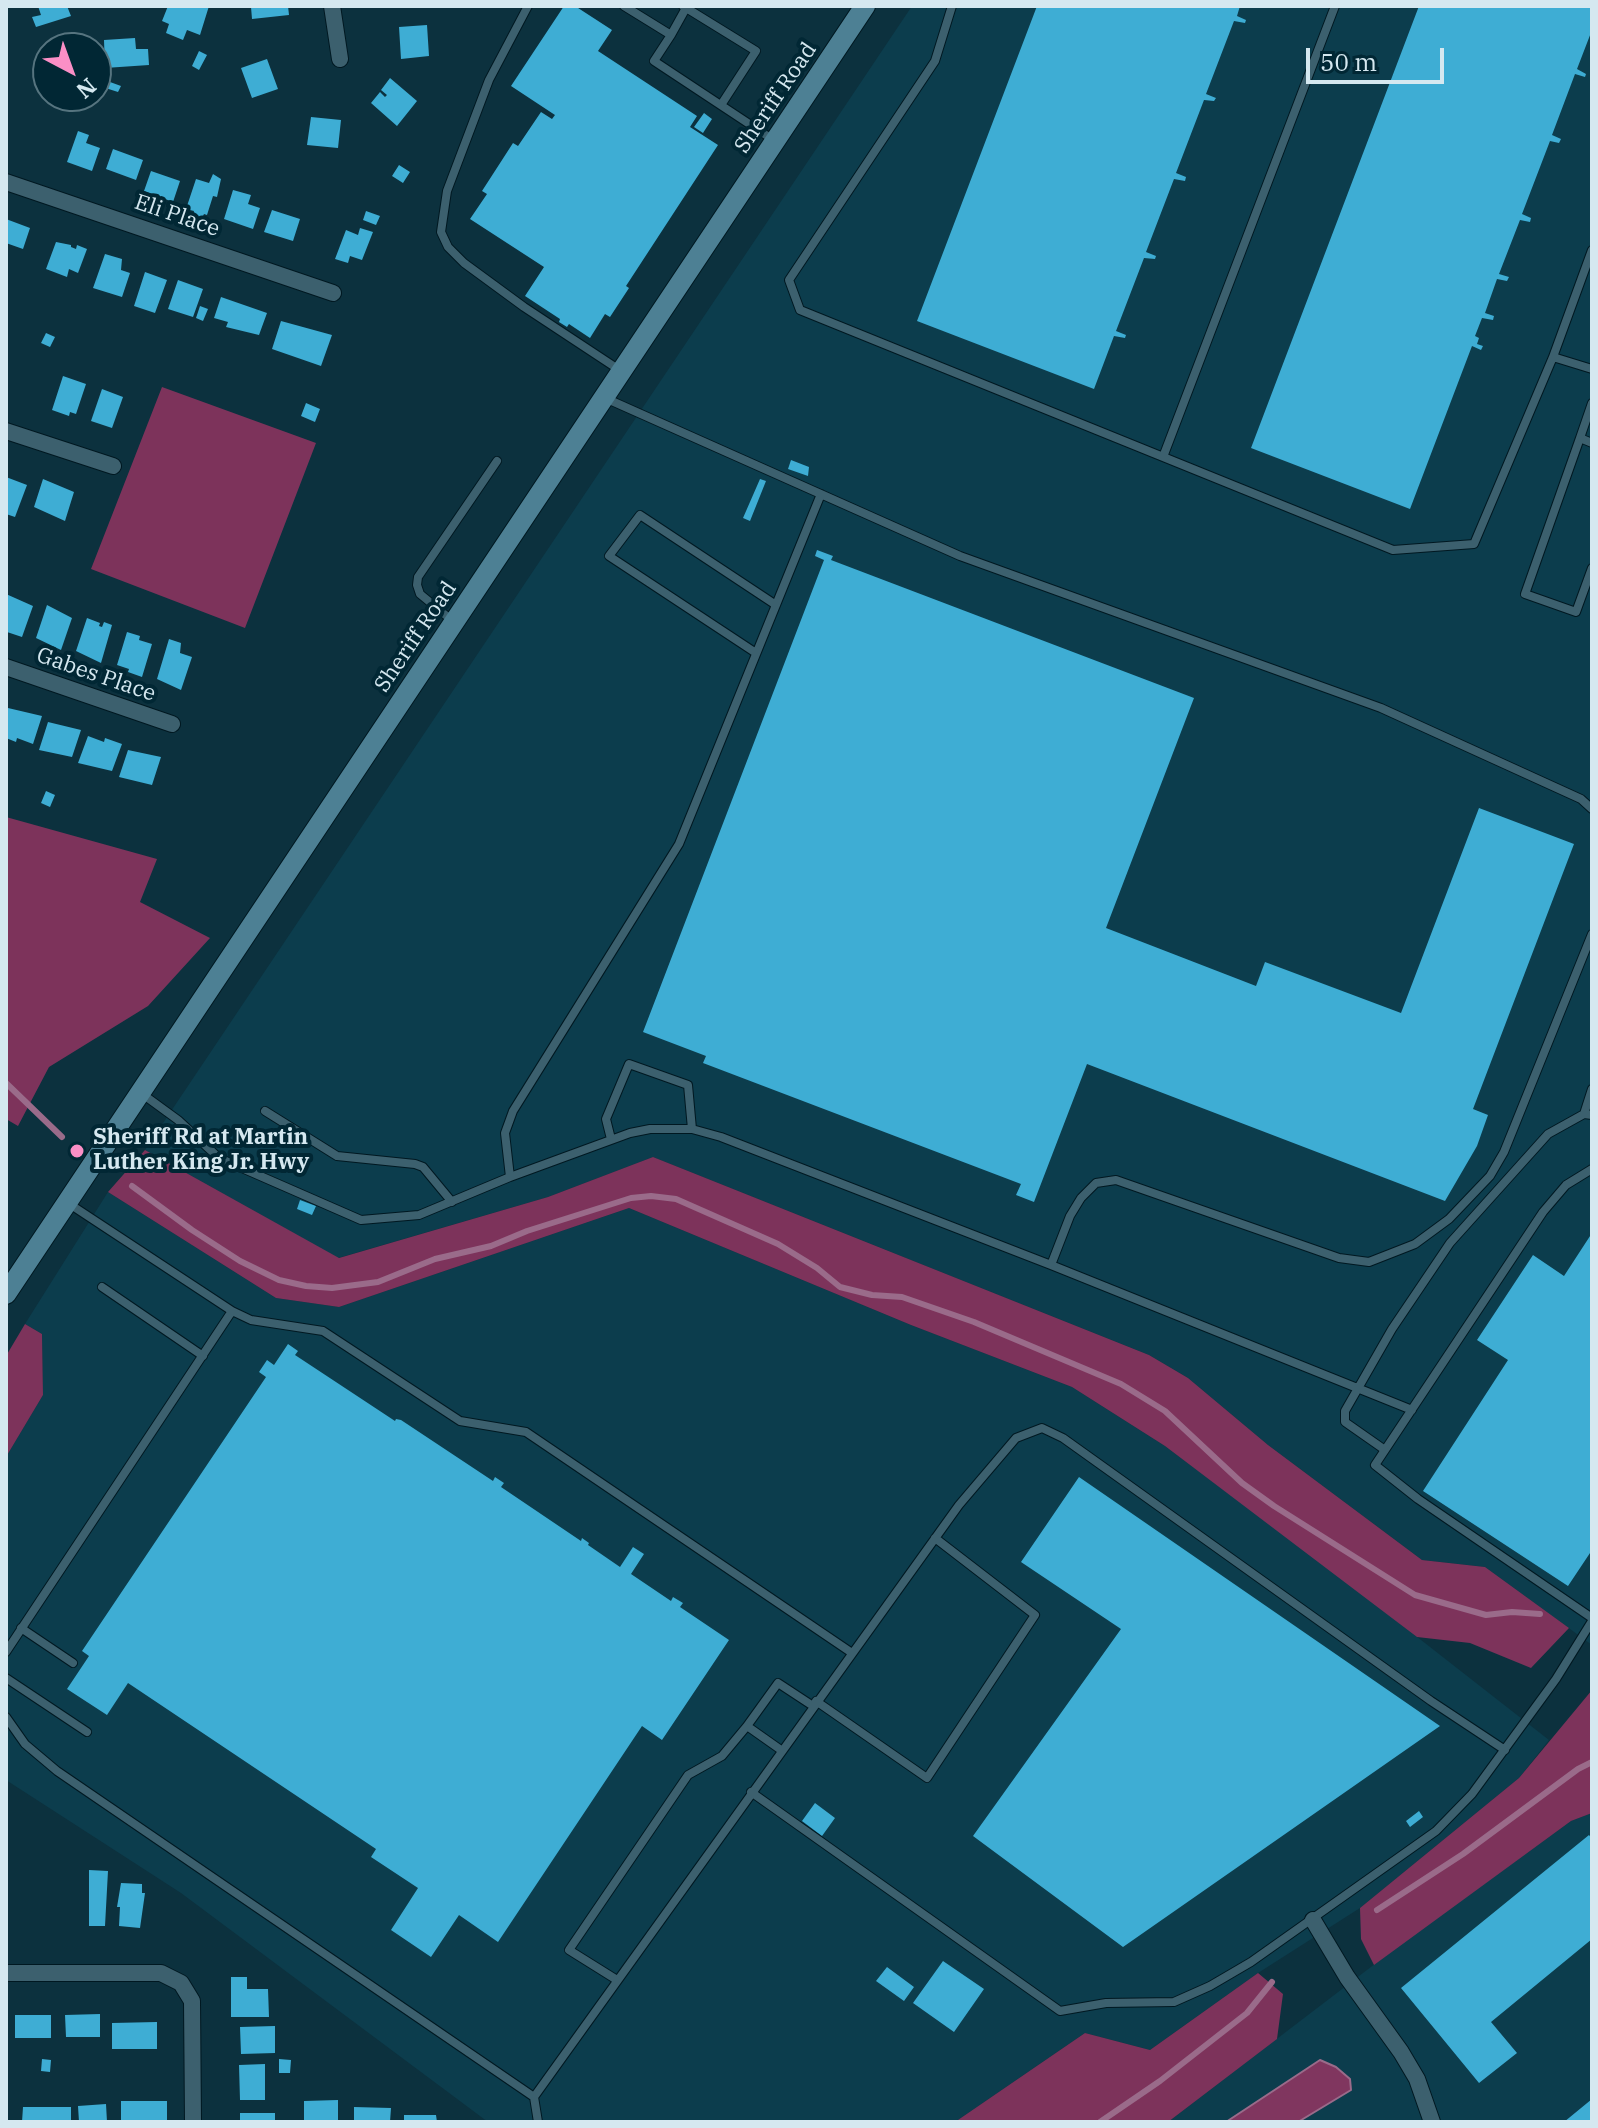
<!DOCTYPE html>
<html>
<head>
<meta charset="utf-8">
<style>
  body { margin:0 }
  #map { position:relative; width:1598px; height:2128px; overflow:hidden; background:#0c313e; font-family:"IBM Plex Serif",serif }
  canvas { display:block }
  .frame { position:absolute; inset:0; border:8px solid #d5e8f0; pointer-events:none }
  .north { position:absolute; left:32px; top:32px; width:80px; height:80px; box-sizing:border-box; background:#012734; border:2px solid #56747f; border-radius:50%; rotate:139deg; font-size:22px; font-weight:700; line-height:32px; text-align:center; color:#d5e8f0 }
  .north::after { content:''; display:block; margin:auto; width:28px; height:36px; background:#fa8fc6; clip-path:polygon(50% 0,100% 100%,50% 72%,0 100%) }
  .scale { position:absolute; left:1306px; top:48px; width:138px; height:36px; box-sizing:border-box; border:4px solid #d5e8f0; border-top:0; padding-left:10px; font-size:24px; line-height:28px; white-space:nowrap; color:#d5e8f0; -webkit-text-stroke:6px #012734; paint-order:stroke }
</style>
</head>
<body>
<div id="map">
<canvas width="1598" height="2128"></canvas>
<div class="frame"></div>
<div class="north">N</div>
<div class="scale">50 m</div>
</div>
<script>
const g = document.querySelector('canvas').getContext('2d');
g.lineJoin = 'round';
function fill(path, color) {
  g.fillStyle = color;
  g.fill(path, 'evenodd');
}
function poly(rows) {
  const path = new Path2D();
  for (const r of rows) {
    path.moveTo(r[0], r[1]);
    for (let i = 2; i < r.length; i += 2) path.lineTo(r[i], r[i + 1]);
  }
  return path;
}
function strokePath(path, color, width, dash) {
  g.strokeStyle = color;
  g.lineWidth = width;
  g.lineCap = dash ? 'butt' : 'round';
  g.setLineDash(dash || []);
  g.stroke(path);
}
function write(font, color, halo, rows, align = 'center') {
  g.font = font + ' "IBM Plex Serif",serif';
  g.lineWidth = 8;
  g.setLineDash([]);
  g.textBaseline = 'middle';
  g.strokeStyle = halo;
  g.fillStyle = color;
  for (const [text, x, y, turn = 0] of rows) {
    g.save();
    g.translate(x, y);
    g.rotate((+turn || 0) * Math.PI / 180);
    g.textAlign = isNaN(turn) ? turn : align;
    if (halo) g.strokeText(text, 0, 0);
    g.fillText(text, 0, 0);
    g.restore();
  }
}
fill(poly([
  [912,6,1592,6,1592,1645,1485,1567,1422,1560,1268,1445,1188,1378,1149,1355,653,1157,548,1197,338,1258,145,1150],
  [108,1192,276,1298,339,1307,629,1208,911,1325,1072,1387,1165,1446,1352,1586,1549,1740,1519,1778,1360,1908,1258,1973,1150,2050,1085,2033,955,2122,488,2122,181,1893,6,1780,6,1457,43,1395,42,1334,25,1324],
  [1592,1813,1592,2122,1168,2122,1401,1944,1571,1821]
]), '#0c3d4d');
fill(poly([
  [162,387,316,443,245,628,91,569],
  [6,817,157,859,140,902,210,938,148,1006,49,1067,18,1126,6,1119],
  [145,1150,339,1258,548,1197,653,1157,1149,1355,1188,1378,1268,1445,1422,1560,1485,1567,1569,1628,1531,1668,1470,1643,1417,1637,1165,1446,1072,1387,911,1325,629,1208,339,1307,276,1298,108,1192],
  [25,1324,42,1334,43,1395,6,1457,6,1356],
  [1592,1690,1592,1813,1571,1821,1374,1965,1361,1939,1360,1908,1519,1778],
  [1258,1973,1283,1994,1277,2039,1168,2122,955,2122,1085,2033,1150,2050]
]), '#7d335b');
const water = poly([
  [1320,2060,1336,2067,1350,2079,1351,2090,1298,2122,1226,2122,1320,2060]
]);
fill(water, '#80365f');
strokePath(water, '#9a6b8a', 2);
strokePath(poly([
  [6,1083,62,1137],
  [132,1186,192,1230,240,1261,279,1280,306,1286,332,1288,378,1282,435,1259,491,1246,527,1231,631,1198,651,1196,676,1199,778,1244,817,1268,840,1287,872,1295,902,1297,974,1322,1121,1384,1165,1411,1242,1483,1274,1506,1415,1595,1486,1615,1512,1612,1540,1614],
  [1377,1910,1463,1854,1578,1769,1592,1762],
  [1100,2122,1160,2081,1247,2013,1272,1982]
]), '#9a6b8a', 6);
fill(poly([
  [38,6,67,6,71,16,36,27,32,17,41,15],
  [168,6,209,6,200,35,187,30,183,40,166,33,169,24,162,21],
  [288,6,289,15,252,19,251,7],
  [564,6,575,6,612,30,598,51,697,116,690,127,718,145,626,286,629,288,610,317,605,314,590,338,569,324,567,327,559,322,560,319,525,296,544,267,470,219,487,194,482,191,513,143,518,146,541,112,552,119,555,115,511,86],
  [1037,6,1240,6,1237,16,1246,20,1245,23,1234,21,1206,94,1216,98,1214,101,1204,100,1176,173,1186,177,1185,181,1174,179,1146,252,1156,256,1155,259,1144,258,1116,331,1126,335,1125,338,1114,336,1094,389,917,321],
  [1419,6,1592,6,1592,30,1577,69,1586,74,1585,77,1575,74,1552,135,1561,139,1559,143,1550,141,1522,214,1531,218,1530,222,1520,220,1499,274,1509,277,1507,281,1497,279,1485,313,1494,316,1493,320,1482,318,1475,336,1479,338,1477,344,1483,346,1481,350,1472,346,1410,509,1251,448],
  [427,25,429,56,401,59,399,27],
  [135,38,136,49,148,49,149,65,105,68,104,40],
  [199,51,207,55,199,70,192,66],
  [267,59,278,89,252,98,241,68],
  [99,78,121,86,118,92,96,85],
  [390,78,417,101,397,126,371,103,380,92,385,97,387,95,381,90],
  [704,113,712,119,703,133,694,127],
  [311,117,341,120,338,148,307,145],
  [78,131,89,135,86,143,100,148,92,171,67,162],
  [113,149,143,160,136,180,106,169],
  [399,165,410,172,403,183,392,176],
  [151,171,180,181,173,202,144,191],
  [213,174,221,179,217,197,213,196,207,215,204,214,202,218,193,215,194,211,186,209,196,179,209,183],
  [233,190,251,195,248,204,260,208,253,229,224,219],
  [272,210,300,219,293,241,264,232],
  [366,211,380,216,376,225,363,220],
  [6,219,30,228,23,249,6,243],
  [360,228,373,232,362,260,350,256,348,263,335,259,346,230,358,235],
  [56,242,71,245,71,247,76,249,77,245,87,249,78,273,69,269,67,277,46,269],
  [105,254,122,259,121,270,130,273,122,297,93,288],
  [145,272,167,280,155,313,134,306],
  [178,280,203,289,193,317,168,309],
  [221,297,267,313,259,335,226,327,228,322,214,318],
  [200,306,208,309,203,321,196,318],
  [281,321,332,335,321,366,272,349],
  [46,333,55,337,50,347,41,343],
  [63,376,86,384,76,414,70,412,69,416,52,410],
  [102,389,123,397,112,428,91,421],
  [306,403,320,409,315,422,301,416],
  [791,460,809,467,808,476,788,469],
  [6,477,27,485,15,517,6,514],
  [43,479,74,492,65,521,34,507],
  [760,479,766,481,750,521,743,518],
  [817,550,833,556,831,560,1194,698,1106,928,1256,986,1265,962,1401,1013,1479,808,1574,844,1473,1109,1488,1115,1477,1146,1445,1201,1087,1064,1034,1202,1016,1195,1021,1184,703,1063,706,1056,643,1032,824,560,815,556],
  [6,594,33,606,22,637,7,632],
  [47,605,72,618,61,650,36,638],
  [87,618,100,623,99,626,102,627,104,622,112,625,101,663,76,651],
  [127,632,140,636,139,640,152,644,142,677,128,672,129,669,117,665],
  [169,639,181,643,180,653,192,657,181,690,157,679],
  [8,708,42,716,33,744,17,738,16,742,6,738],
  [48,722,81,730,72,757,39,750],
  [88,736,104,742,105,738,122,744,112,771,78,763],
  [128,750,161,757,152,785,119,777],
  [46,791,55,795,50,807,41,803],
  [300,1200,316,1206,312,1215,297,1209],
  [1592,1233,1592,1550,1568,1586,1423,1491,1508,1360,1477,1340,1533,1255,1564,1276],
  [288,1344,298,1351,295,1355,395,1421,396,1419,401,1420,493,1481,495,1477,504,1483,501,1487,581,1541,582,1538,589,1543,588,1545,620,1567,633,1547,644,1554,631,1574,671,1601,673,1597,683,1603,680,1607,729,1640,662,1740,642,1726,498,1942,459,1915,431,1957,391,1930,418,1888,371,1857,376,1849,128,1683,107,1715,67,1689,89,1656,82,1651,266,1377,259,1372,267,1360,274,1365],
  [1079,1477,1440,1726,1123,1947,973,1836,1121,1629,1021,1562],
  [815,1803,835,1818,822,1836,802,1821],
  [1419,1811,1423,1817,1410,1827,1406,1821],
  [1589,1835,1592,1839,1592,1939,1491,2022,1517,2053,1479,2083,1401,1988],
  [89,1870,108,1871,105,1926,89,1926],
  [121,1883,142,1884,142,1893,145,1893,140,1928,119,1926,120,1907,117,1907],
  [943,1961,984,1989,954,2032,913,2003],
  [887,1967,914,1987,904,2001,876,1981],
  [231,1977,247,1977,247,1989,268,1989,269,2017,231,2017],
  [100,2014,100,2037,66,2037,65,2015],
  [15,2015,51,2015,51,2038,15,2038],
  [157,2022,157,2049,112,2049,112,2023],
  [275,2026,275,2053,241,2054,240,2027],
  [42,2059,51,2060,50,2072,41,2071],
  [279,2059,291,2060,290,2073,279,2073],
  [265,2064,265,2100,240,2100,239,2065],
  [1592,2099,1592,2122,1564,2122],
  [338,2100,338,2122,304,2122,304,2101],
  [121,2101,167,2101,167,2122,121,2122],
  [106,2104,107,2122,79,2122,78,2106],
  [23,2107,71,2107,71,2122,22,2122],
  [354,2107,391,2108,390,2122,354,2122],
  [240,2113,275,2113,275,2122,240,2122],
  [404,2115,436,2115,437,2122,404,2122]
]), '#3eadd4');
const lane = poly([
  [528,6,489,80,447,191,441,232,448,247,464,263,524,307,621,371],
  [624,6,671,35,686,8],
  [683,6,756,51,721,105],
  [952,6,935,61,789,280,800,310,1393,550,1474,544,1553,357],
  [671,35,654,61,775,141],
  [1592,250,1553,357,1592,369],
  [605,398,960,556,1381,708,1581,799,1592,809],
  [1580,438,1592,403],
  [1592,443,1580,438,1525,594,1576,612,1592,568],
  [1163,457,1335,6],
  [454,622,420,594,417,585,418,577,497,461],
  [756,653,609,556,640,515,776,605],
  [141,1093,178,1120,219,1158,361,1220,419,1215,510,1177,505,1133,513,1111,679,844,821,494],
  [265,1111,337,1156,415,1164,423,1167,452,1202],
  [1584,1114,1592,1089],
  [611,1139,606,1119,629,1064,688,1085,692,1129],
  [1592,1169,1566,1185,1543,1212,1375,1465,1418,1499,1592,1618],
  [510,1177,630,1133,650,1129,692,1129,721,1137,1051,1265,1412,1410],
  [68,1203,232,1311,251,1320,323,1331,460,1421,526,1432,852,1653],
  [1051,1265,1070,1216,1081,1198,1096,1183,1116,1180,1339,1258,1369,1262,1415,1244,1449,1219,1490,1176,1504,1152,1592,934],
  [102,1287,203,1356],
  [1385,1450,1345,1422,1345,1411,1392,1329,1450,1243,1548,1134,1584,1114,1592,1115],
  [21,1628,73,1663],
  [6,1652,232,1311],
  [6,1678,87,1732],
  [816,1701,927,1778,1035,1615,935,1538],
  [6,1717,25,1744,57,1771,534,2097,959,1505,1016,1438,1042,1428,1063,1438,1431,1701,1505,1750],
  [781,1750,747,1726,778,1683,813,1706],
  [751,1792,1060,2011,1106,2003,1174,2002,1210,1986,1251,1962,1436,1831,1472,1794,1556,1679,1592,1621],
  [617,1980,569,1950,688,1775,722,1756,747,1726],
  [534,2097,538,2122]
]);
const street = poly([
  [332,6,340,59],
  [6,182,333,293],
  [6,431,113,466],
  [6,667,172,724],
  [1313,1920,1347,1977,1401,2052,1417,2079,1432,2122],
  [6,1973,161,1973,181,1983,192,2001,193,2122]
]);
const secondary = poly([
  [6,1294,865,6]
]);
strokePath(lane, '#001821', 10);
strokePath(street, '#001821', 18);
strokePath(secondary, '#001821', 22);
strokePath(lane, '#3c606e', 8);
strokePath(street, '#3c606e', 16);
strokePath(secondary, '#4d8094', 20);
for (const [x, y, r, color] of [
  [77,1151,8,"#fa8fc6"]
]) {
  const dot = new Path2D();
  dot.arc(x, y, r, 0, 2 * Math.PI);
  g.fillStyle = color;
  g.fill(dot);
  strokePath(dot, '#012734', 3);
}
write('22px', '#d5e8f0', '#012734', [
  ["Sheriff Road",776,98,-56],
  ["Eli Place",177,216,19],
  ["Sheriff Road",416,637,-56],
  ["Gabes Place",96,675,19]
]);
write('bold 22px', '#d5e8f0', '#012734', [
  ["Sheriff Rd at Martin",93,1138],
  ["Luther King Jr. Hwy",93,1163]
], 'left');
</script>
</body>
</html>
